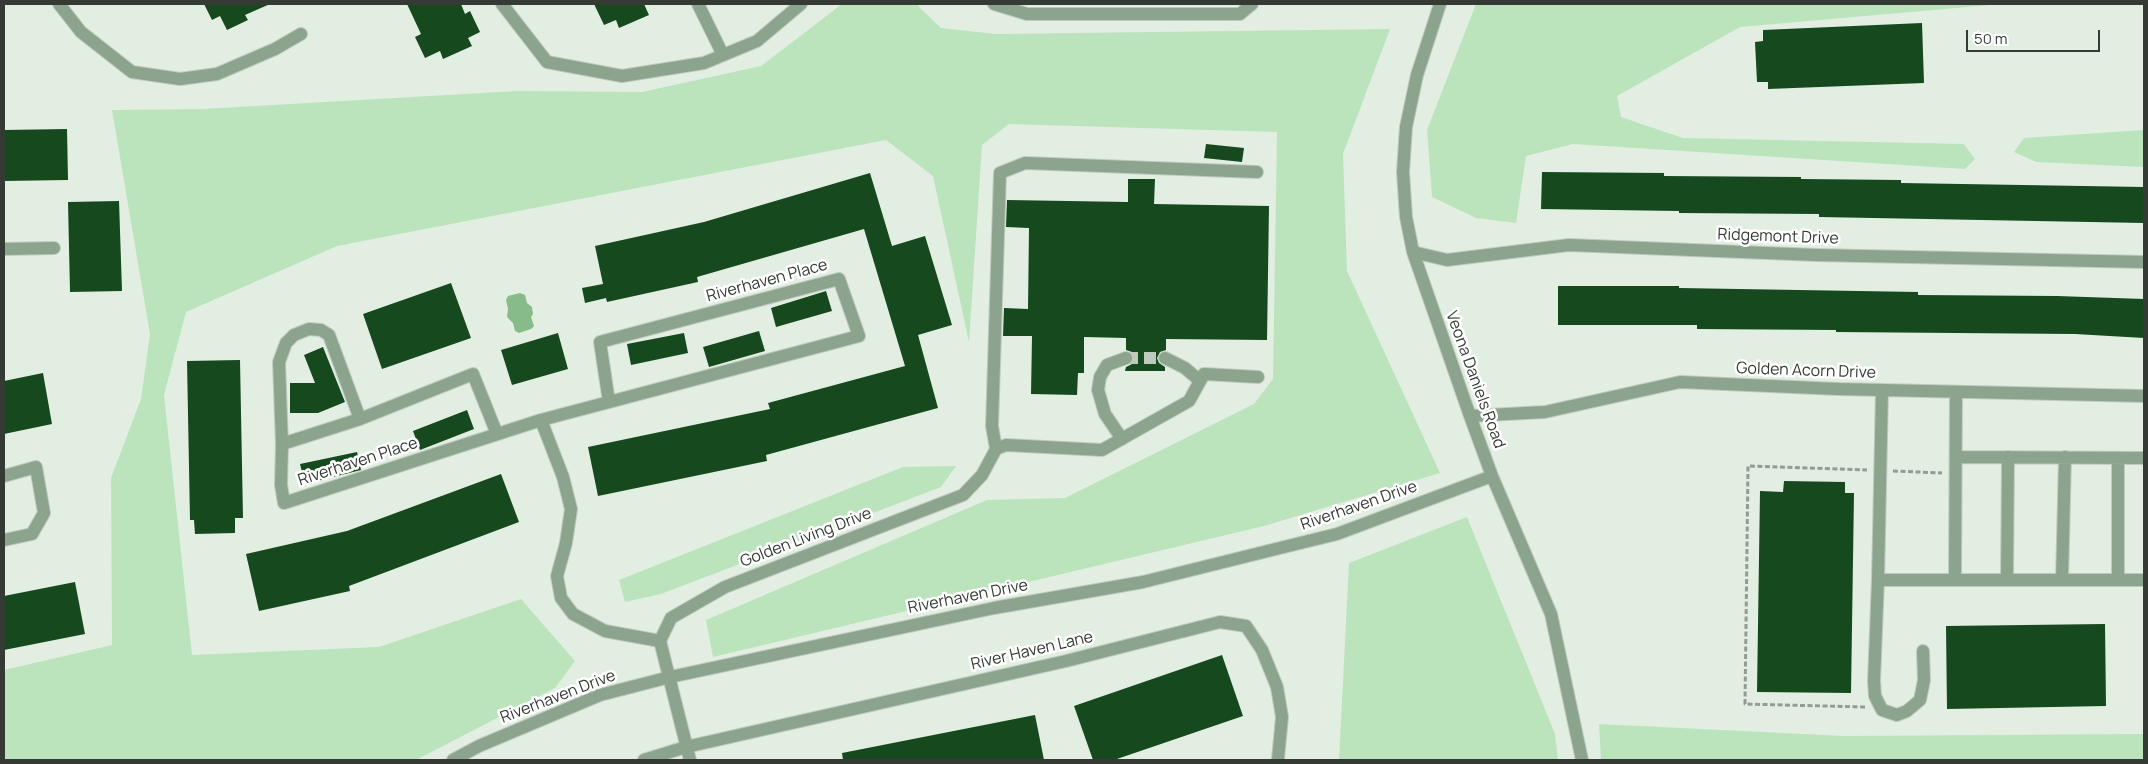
<!DOCTYPE html>
<html>
<head>
<meta charset="utf-8">
<style>
  body { margin:0 }
  #map { position:relative; width:2148px; height:764px; overflow:hidden; background:#e2eee2; font-family:Manrope,sans-serif }
  canvas { display:block }
  .frame { position:absolute; inset:0; border:5px solid #353a35; pointer-events:none }
  .scale { position:absolute; left:1966px; top:30px; width:134px; height:22px; box-sizing:border-box; border:2px solid #353a35; border-top:0; padding-left:6px; font-size:15px; line-height:18px; white-space:nowrap; color:#353a35; -webkit-text-stroke:4px #fff; paint-order:stroke }
</style>
</head>
<body>
<div id="map">
<canvas width="2148" height="764"></canvas>
<div class="frame"></div>
<div class="scale">50 m</div>
</div>
<script>
const g = document.querySelector('canvas').getContext('2d');
g.lineJoin = 'round';
function fill(path, color) {
  g.fillStyle = color;
  g.fill(path, 'evenodd');
}
function poly(rows) {
  const path = new Path2D();
  for (const r of rows) {
    path.moveTo(r[0], r[1]);
    for (let i = 2; i < r.length; i += 2) path.lineTo(r[i], r[i + 1]);
  }
  return path;
}
function strokePath(path, color, width, dash) {
  g.strokeStyle = color;
  g.lineWidth = width;
  g.lineCap = dash ? 'butt' : 'round';
  g.setLineDash(dash || []);
  g.stroke(path);
}
function write(font, color, halo, rows, align = 'center') {
  g.font = font + ' Manrope,sans-serif';
  g.lineWidth = 5;
  g.setLineDash([]);
  g.textBaseline = 'middle';
  g.strokeStyle = halo;
  g.fillStyle = color;
  for (const [text, x, y, turn = 0] of rows) {
    g.save();
    g.translate(x, y);
    g.rotate((+turn || 0) * Math.PI / 180);
    g.textAlign = isNaN(turn) ? turn : align;
    if (halo) g.strokeText(text, 0, 0);
    g.fillText(text, 0, 0);
    g.restore();
  }
}
fill(poly([
  [842,4,916,4,941,28,996,34,1390,29,1343,154,1347,271,1440,473,1264,526,713,657,706,620,987,500,1065,498,1254,404,1273,379,1277,132,1009,124,982,145,969,342,933,176,886,140,337,246,186,312,164,395,192,655,379,647,521,599,575,661,555,688,416,760,4,760,4,670,112,645,111,478,141,399,150,334,112,110,203,109,517,91,642,92,761,66],
  [1476,4,2002,4,1740,27,1617,96,1621,117,1683,138,1964,144,1975,159,1965,169,1573,144,1526,156,1516,223,1476,218,1432,197,1427,130],
  [2144,130,2144,167,2036,162,2014,152,2024,138],
  [956,466,941,487,661,594,625,602,619,580,903,467],
  [1467,517,1555,734,1558,760,1339,760,1349,563],
  [1599,724,1844,736,2144,734,2144,760,1601,760]
]), '#bbe4bd');
fill(poly([
  [520,293,525,295,527,303,532,307,533,314,531,317,534,326,531,329,519,333,515,331,513,323,507,317,508,309,506,300,508,296]
]), '#87bc8a');
fill(poly([
  [204,4,270,4,245,15,248,20,227,30,220,16,212,20],
  [407,4,461,4,465,14,470,11,480,32,468,38,472,46,443,59,440,51,425,58,415,37,421,34],
  [594,4,644,4,649,15,619,28,616,20,604,25],
  [1922,23,1924,83,1768,89,1768,82,1757,82,1755,42,1763,41,1763,30],
  [67,129,68,180,4,181,4,130],
  [1206,144,1244,148,1242,162,1204,158],
  [1542,172,1664,173,1664,176,1801,177,1801,179,1901,180,1901,183,2144,187,2144,223,1819,217,1819,214,1679,213,1679,211,1541,209],
  [870,173,892,246,925,236,952,325,918,335,938,408,766,455,767,461,598,496,588,447,770,409,768,403,905,366,864,229,697,277,698,282,607,302,606,298,585,303,582,288,603,284,595,246,704,222],
  [1128,179,1155,179,1154,204,1269,206,1267,340,1166,339,1166,350,1160,352,1157,358,1159,363,1165,367,1165,371,1125,371,1126,367,1132,364,1134,359,1132,352,1126,350,1126,338,1084,337,1084,373,1078,373,1077,395,1031,394,1032,336,1003,336,1004,308,1028,309,1029,228,1006,227,1007,200,1128,202],
  [119,201,122,291,70,292,68,202],
  [451,283,471,338,382,369,363,314],
  [1558,286,1679,286,1679,288,1918,292,1918,295,2057,296,2144,299,2144,338,2075,334,1836,332,1836,330,1697,329,1697,325,1558,325],
  [826,291,832,311,776,327,771,308],
  [759,331,765,351,709,367,703,347],
  [558,333,568,369,512,385,501,350],
  [684,333,688,353,631,365,627,344],
  [323,347,345,402,318,413,290,413,290,383,315,383,304,355],
  [240,360,243,518,235,518,235,533,195,534,194,520,190,520,187,361],
  [43,373,52,424,4,434,4,381],
  [467,410,474,429,420,450,413,431],
  [357,452,361,470,305,484,300,464],
  [501,474,519,522,349,586,350,591,259,611,246,554,347,531],
  [1784,481,1845,482,1845,493,1854,493,1851,693,1757,692,1760,491,1783,492],
  [75,582,85,634,4,650,4,596],
  [2105,624,2106,706,1947,709,1946,626],
  [1222,655,1243,716,1114,760,1093,760,1074,706],
  [1035,715,1044,760,843,760,842,753]
]), '#16491e');
strokePath(poly([
  [1126,358,1165,358]
]), '#bfcabf', 12, [12, 6]);
const minor = poly([
  [59,4,81,32,132,72,180,79,217,74,275,49,301,34],
  [502,4,547,62,622,76,704,63,757,41,801,4],
  [698,4,723,55],
  [994,4,1027,14,1240,14,1252,4],
  [1440,4,1417,75,1406,127,1403,172,1406,217,1413,252,1470,416,1492,476,1551,614,1582,760],
  [4,249,54,248],
  [1413,252,1447,260,1569,245,1816,255,2144,262],
  [1165,358,1185,368,1200,381],
  [1882,390,1878,580,1874,681,1875,696,1882,710,1897,715,1907,711,1920,700,1924,680,1923,651],
  [1470,416,1545,412,1680,382,1838,389,2144,396],
  [360,419,329,335,321,330,309,329,294,335,286,343,279,362,282,444,281,485,284,503,541,420,859,336,839,279,600,342,609,402],
  [541,420,563,477,571,509,566,543,557,576,561,598,573,614,605,631,660,641],
  [1122,439,1105,414,1098,390,1100,377,1107,365,1126,358],
  [282,444,360,419,473,374,497,434],
  [996,449,992,426,1000,173,1025,163,1257,172],
  [996,449,1006,445,1102,450,1189,401,1204,374,1258,377],
  [1956,457,2144,458],
  [4,476,36,467,44,513,32,534,4,540],
  [1878,580,2144,580],
  [1955,580,1956,392],
  [2007,580,2008,457],
  [2062,580,2065,457],
  [2118,580,2118,458],
  [453,760,479,746,600,695,670,677,994,608,1143,582,1288,546,1337,534,1492,476],
  [644,760,686,747,1066,661,1220,622,1246,626,1262,650,1277,687,1282,717,1278,759],
  [690,760,660,641,671,618,725,587,963,495,982,475,996,449]
]);
strokePath(minor, '#bfcabf', 14);
strokePath(poly([
  [1893,471,1942,473],
  [1865,707,1745,704,1748,466,1867,470]
]), '#939c93', 3, [5, 2.5]);
strokePath(minor, '#8ca38d', 12);
write('16px', '#353a35', '#fff', [
  ["Ridgemont Drive",1778,237,2],
  ["Riverhaven Place",767,281,-15],
  ["Golden Acorn Drive",1806,371,2],
  ["Veona Daniels Road",1475,380,70],
  ["Riverhaven Place",358,462,-18],
  ["Riverhaven Drive",1359,506,-19],
  ["Golden Living Drive",806,538,-21],
  ["Riverhaven Drive",968,597,-11],
  ["River Haven Lane",1032,651,-13],
  ["Riverhaven Drive",558,697,-21]
]);
</script>
</body>
</html>
